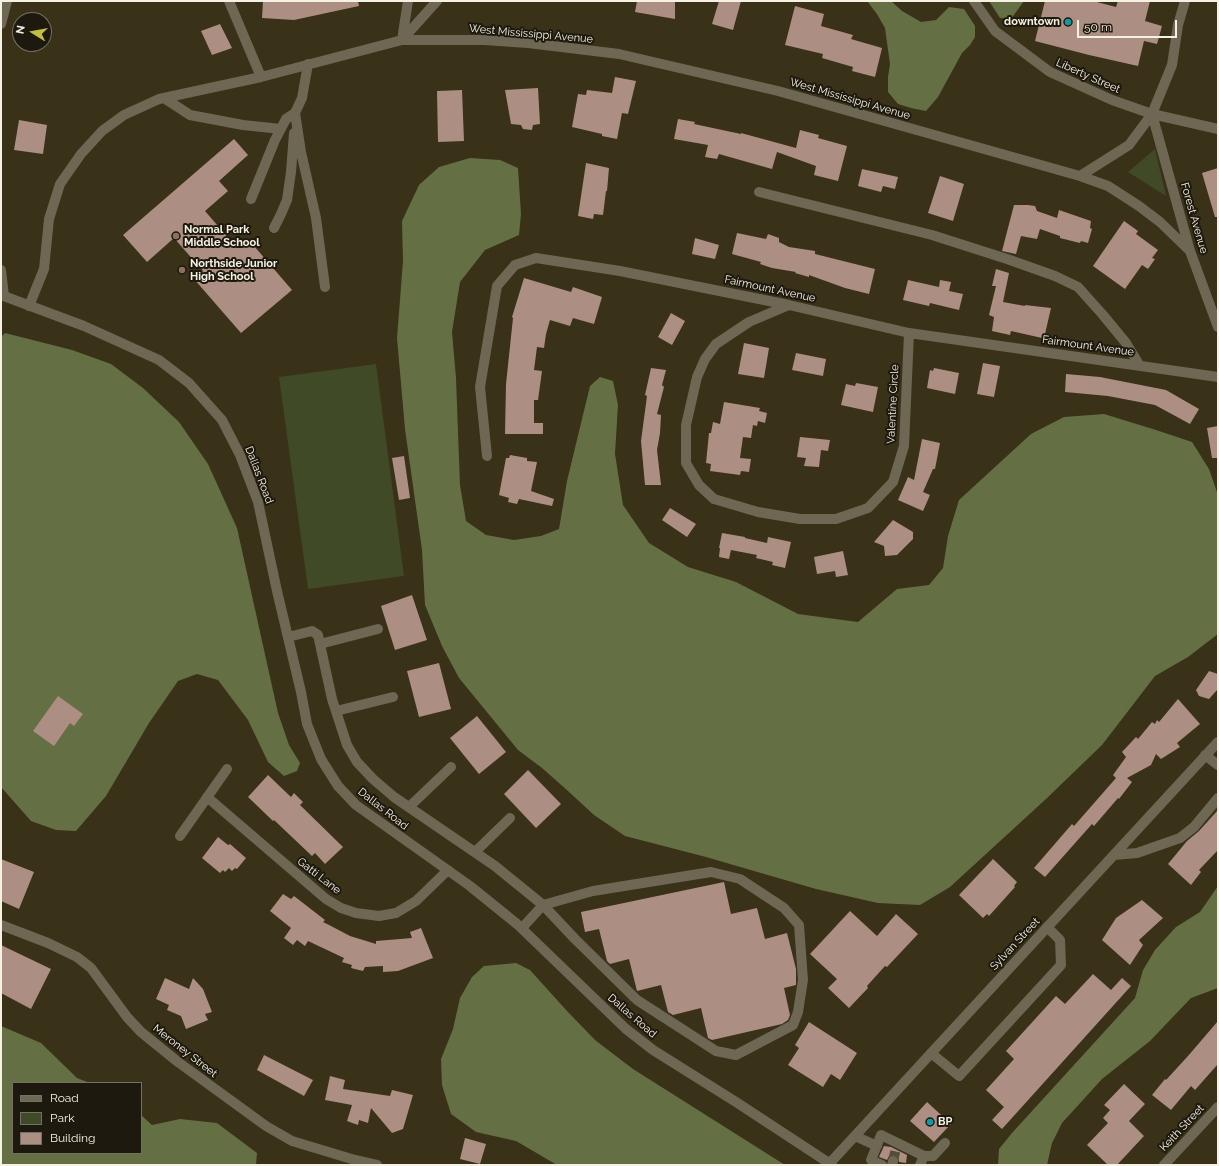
<!DOCTYPE html>
<html>
<head>
<meta charset="utf-8">
<style>
  body { margin:0 }
  #map { position:relative; width:1219px; height:1166px; overflow:hidden; background:#393118; font-family:Raleway,sans-serif }
  canvas { display:block }
  .frame { position:absolute; inset:0; border:2px solid #f6f2e3; pointer-events:none }
  .legend { position:absolute; left:12px; top:1082px; width:130px; height:72px; box-sizing:border-box; background:#1d190e; border:1px solid #747063; margin:0; padding:5px 7px; list-style:none; font-size:12px; color:#f6f2e3 }
  .legend li { display:flex; align-items:center; gap:8px; height:20px }
  .legend b { width:20px; border:1px solid #747063 }
  .north { position:absolute; left:12px; top:12px; width:40px; height:40px; box-sizing:border-box; background:#1d190e; border:1px solid #747063; border-radius:50%; rotate:281deg; font-size:11px; font-weight:700; line-height:16px; text-align:center; color:#f6f2e3 }
  .north::after { content:''; display:block; margin:auto; width:14px; height:18px; background:#c1be40; clip-path:polygon(50% 0,100% 100%,50% 72%,0 100%) }
  .scale { position:absolute; left:1077px; top:20px; width:100px; height:18px; box-sizing:border-box; border:2px solid #f6f2e3; border-top:0; padding-left:5px; font-size:12px; line-height:14px; white-space:nowrap; color:#f6f2e3; -webkit-text-stroke:3px #1d190e; paint-order:stroke }
</style>
</head>
<body>
<div id="map">
<canvas width="1219" height="1166"></canvas>
<div class="frame"></div>
<ul class="legend">
<li><b style="height:5px;background:#6d6754"></b>Road</li>
<li><b style="height:11px;background:#414a26"></b>Park</li>
<li><b style="height:11px;background:#ad8e82"></b>Building</li>
</ul>
<div class="north">N</div>
<div class="scale">50 m</div>
</div>
<script>
const g = document.querySelector('canvas').getContext('2d');
g.lineJoin = 'round';
function fill(path, color) {
  g.fillStyle = color;
  g.fill(path, 'evenodd');
}
function poly(rows) {
  const path = new Path2D();
  for (const r of rows) {
    path.moveTo(r[0], r[1]);
    for (let i = 2; i < r.length; i += 2) path.lineTo(r[i], r[i + 1]);
  }
  return path;
}
function strokePath(path, color, width, dash) {
  g.strokeStyle = color;
  g.lineWidth = width;
  g.lineCap = dash ? 'butt' : 'round';
  g.setLineDash(dash || []);
  g.stroke(path);
}
function write(font, color, halo, rows, align = 'center') {
  g.font = font + ' Raleway,sans-serif';
  g.lineWidth = 4;
  g.setLineDash([]);
  g.textBaseline = 'middle';
  g.strokeStyle = halo;
  g.fillStyle = color;
  for (const [text, x, y, turn = 0] of rows) {
    g.save();
    g.translate(x, y);
    g.rotate((+turn || 0) * Math.PI / 180);
    g.textAlign = isNaN(turn) ? turn : align;
    if (halo) g.strokeText(text, 0, 0);
    g.fillText(text, 0, 0);
    g.restore();
  }
}
fill(poly([
  [1155,149,1166,196,1128,172],
  [376,364,404,576,308,589,279,377]
]), '#414a26');
fill(poly([
  [867,1,891,1,902,11,921,22,936,20,949,7,964,9,975,26,975,37,970,45,962,53,938,97,926,111,911,108,898,104,888,92,888,77,890,64,885,28,877,14],
  [989,1,1024,1,1011,19,1000,18],
  [470,158,500,160,518,168,521,214,519,235,485,250,460,282,452,332,456,378,460,485,466,521,486,535,514,540,541,536,559,529,567,481,590,386,600,377,613,381,618,405,615,454,623,505,649,543,688,567,736,582,798,614,858,622,897,589,929,585,943,568,948,536,959,500,1031,434,1064,417,1104,414,1156,430,1192,442,1209,469,1218,495,1218,634,1188,657,1155,676,1102,745,1046,799,950,887,920,905,878,903,816,889,706,857,625,836,594,815,568,791,542,768,518,750,459,678,442,646,425,605,422,550,405,429,397,338,403,261,402,221,419,185,439,167],
  [5,333,72,350,111,364,143,388,179,422,208,464,237,528,278,713,289,745,300,763,297,771,284,776,268,762,248,720,218,680,197,674,178,681,149,723,106,796,76,831,56,830,31,821,1,787,1,337],
  [1218,886,1218,988,1191,998,1150,1041,1102,1079,1062,1123,1052,1143,1047,1165,998,1165,999,1149,1012,1133,1135,998,1143,970,1155,950,1176,927,1200,912],
  [516,963,530,970,567,1011,595,1040,633,1069,785,1165,557,1165,516,1141,476,1132,451,1114,442,1085,441,1059,453,1029,460,998,472,977,484,966],
  [1,1026,41,1043,77,1078,90,1083,13,1083,13,1153,141,1153,141,1115,152,1125,180,1119,217,1123,257,1153,256,1165,1,1165]
]), '#647044');
fill(poly([
  [263,1,358,1,359,6,294,20,262,18],
  [637,1,675,1,675,19,635,12],
  [719,1,741,1,733,30,712,24],
  [1045,1,1093,1,1116,7,1118,1,1150,1,1145,21,1162,26,1157,44,1144,41,1138,66,1089,55,1035,41],
  [795,6,824,14,821,26,853,35,851,39,882,48,875,77,852,71,853,67,822,58,823,54,785,45],
  [220,24,232,48,212,55,201,31],
  [615,77,636,81,628,114,622,113,617,139,602,136,602,134,572,127,578,94,586,95,587,90,612,93],
  [538,88,540,124,533,125,532,130,523,129,521,125,511,124,505,90],
  [462,90,464,141,438,142,437,91],
  [678,119,695,122,694,124,741,134,741,133,796,148,800,130,819,135,818,138,847,146,838,181,814,175,816,166,777,152,772,169,719,154,717,159,705,157,708,145,674,139],
  [19,120,47,125,43,154,14,150],
  [234,139,248,155,219,181,228,191,205,211,237,248,248,239,292,290,241,333,194,279,203,271,174,238,147,262,123,235],
  [586,163,609,168,607,191,606,191,603,215,594,214,593,219,578,216],
  [1218,168,1218,217,1215,217,1202,173],
  [862,169,898,177,895,189,883,186,881,192,858,186],
  [940,176,964,184,953,221,928,213],
  [1014,205,1028,205,1035,206,1037,211,1057,218,1059,210,1091,221,1090,228,1092,229,1088,243,1081,241,1080,243,1060,238,1060,236,1040,229,1037,239,1021,236,1016,254,1002,251],
  [1124,221,1138,231,1136,234,1158,250,1152,258,1155,259,1148,269,1142,265,1125,289,1093,266],
  [737,233,766,239,768,234,779,238,779,242,789,247,815,251,815,254,875,269,869,294,845,288,809,275,809,277,795,273,796,272,772,268,760,264,761,262,732,254],
  [695,238,719,245,715,259,692,254],
  [996,269,1009,273,1003,302,1025,306,1025,305,1051,308,1045,334,1042,338,1011,331,1010,335,992,331,994,317,989,315,996,286,992,286],
  [524,278,571,292,573,287,602,297,594,324,573,318,570,326,550,320,546,334,544,348,537,347,534,370,542,371,538,400,534,400,534,423,543,423,543,434,505,434,506,384,513,318,512,317],
  [908,280,939,287,940,280,951,282,949,291,963,294,959,310,930,303,929,306,903,300],
  [671,313,685,321,672,345,658,337],
  [744,343,769,348,764,378,738,374],
  [796,353,826,359,823,376,792,370],
  [983,363,1000,366,994,397,977,394],
  [651,368,666,370,662,385,664,387,657,414,661,415,660,433,657,450,661,485,645,485,641,441,647,396,645,395],
  [934,368,959,373,955,394,927,388,930,370,933,371],
  [1066,374,1100,377,1166,390,1199,409,1190,424,1155,405,1108,396,1065,392],
  [856,383,878,387,873,412,841,405,846,384,855,386],
  [724,402,760,408,759,411,767,413,765,423,758,421,757,426,753,425,751,438,743,437,740,458,751,459,749,472,741,471,740,475,710,471,711,464,706,463,709,433,711,433,713,422,720,424],
  [1218,426,1218,458,1212,458,1207,428],
  [800,437,830,440,828,451,821,450,819,467,804,466,806,458,797,457],
  [922,439,940,443,935,469,933,469,923,492,930,495,923,511,898,500,908,477,914,480],
  [510,455,527,458,527,461,537,462,531,491,554,499,552,506,519,499,517,504,508,502,509,498,499,495,506,458,509,458],
  [404,456,410,498,399,500,392,458],
  [670,508,696,524,687,537,662,520],
  [893,520,913,532,913,539,897,555,885,556,884,546,874,542],
  [722,533,745,537,745,538,767,543,768,537,791,542,785,568,772,565,773,562,756,558,757,555,731,550,729,559,719,557,720,548,719,548],
  [843,551,848,575,836,577,835,571,817,574,814,557],
  [412,595,427,640,395,650,381,606],
  [439,663,451,709,419,717,407,671],
  [1209,671,1218,674,1218,689,1209,699,1199,696,1196,690],
  [58,696,83,714,74,726,70,723,54,746,33,731],
  [1178,699,1200,724,1177,743,1180,747,1161,759,1156,754,1151,765,1127,778,1132,782,1119,799,1118,798,1094,826,1092,824,1045,877,1034,868,1072,824,1074,826,1116,778,1113,775,1126,757,1122,752,1136,737,1138,739,1152,722,1155,724,1157,720,1159,722],
  [477,716,506,752,479,774,450,738],
  [528,770,561,804,536,828,504,794],
  [268,775,291,797,294,793,303,802,300,805,343,847,325,864,315,853,312,856,274,820,273,821,248,797],
  [1218,810,1218,850,1199,870,1201,872,1191,885,1168,864,1187,841,1199,831],
  [218,837,228,845,230,844,246,858,237,869,235,868,232,871,229,868,225,872,223,870,220,873,202,858],
  [1,859,34,872,19,909,1,901],
  [993,859,1017,882,1014,886,1015,887,989,916,987,914,983,918,959,895],
  [724,882,731,914,757,908,765,939,787,933,796,969,796,985,784,988,790,1015,788,1020,782,1024,712,1040,708,1038,701,1008,673,1015,668,1012,661,985,637,991,629,959,610,964,607,961,599,929,585,932,581,912],
  [283,894,291,899,294,896,325,920,323,922,331,926,350,936,376,944,376,941,412,938,410,932,421,928,433,958,398,971,383,972,383,966,365,967,363,971,351,968,352,965,342,962,344,958,308,941,305,946,297,940,293,945,284,938,291,928,270,911],
  [1142,900,1163,918,1139,940,1143,945,1130,965,1102,940,1116,918],
  [850,911,877,936,896,914,918,934,887,967,885,966,867,986,868,988,849,1008,828,988,837,979,810,954],
  [1,945,51,969,31,1009,1,993],
  [1093,974,1111,990,1122,978,1131,986,1002,1129,992,1120,1004,1107,986,1090,1014,1059,1006,1051,1056,996,1065,1004],
  [165,978,189,989,193,978,203,989,212,1012,205,1014,208,1020,186,1029,181,1016,167,1010,169,1005,156,999],
  [1218,1021,1218,1064,1195,1090,1191,1086,1171,1110,1152,1095,1165,1079,1166,1080,1188,1056],
  [809,1022,857,1053,840,1080,831,1074,823,1087,788,1065,799,1048,795,1045],
  [264,1055,313,1080,304,1096,257,1070],
  [330,1076,345,1080,343,1089,390,1096,392,1090,413,1095,403,1129,392,1133,371,1108,368,1123,359,1120,358,1125,347,1121,352,1105,325,1100],
  [1124,1084,1145,1104,1129,1121,1144,1136,1117,1165,1108,1165,1087,1145,1108,1123,1103,1118,1110,1110,1104,1105],
  [927,1102,951,1124,934,1142,910,1121],
  [465,1138,486,1144,480,1164,460,1159],
  [884,1146,891,1147,907,1155,906,1163,899,1162,898,1157,894,1155,889,1156,887,1160,879,1157]
]), '#ad8e82');
strokePath(poly([
  [893,1161,896,1148]
]), '#554e36', 10, [10, 5]);
strokePath(poly([
  [229,1,261,77],
  [974,1,995,31,1050,72,1112,100,1152,114,1218,129],
  [1,24,7,1],
  [402,40,437,1],
  [402,40,408,1],
  [308,64,302,98,295,113,301,152,316,218,325,287],
  [164,98,190,115,243,125,281,129],
  [1152,114,1190,251,1218,327],
  [1080,176,1108,186,1139,206,1160,222,1190,251],
  [759,192,932,235,1007,259,1055,276,1078,287,1103,315,1126,343,1140,366],
  [251,199,275,140,286,119,295,113],
  [274,228,281,214,287,200,291,172,294,133],
  [1,270,4,296],
  [1,295,84,326,159,360,189,383,222,420,240,455,258,502,277,591,301,692,307,724,321,759,338,786,356,805,470,886,517,924,626,1029,653,1050,736,1102,832,1165],
  [789,305,749,322,716,344,705,359,697,377,686,425,686,463,699,485,714,499,758,512,800,519,836,519,868,508,893,482,904,446,909,333],
  [29,306,44,269,49,219,60,184,81,154,102,131,124,115,159,99,261,77,402,40,484,40,528,43,619,54,778,91,1080,176,1129,145,1152,114,1172,65,1178,25,1185,1],
  [487,456,480,387,497,286,515,265,536,258,620,271,789,305,909,333,1218,377],
  [288,637,312,631,318,635,332,699,347,745,357,762,373,779,394,797,495,866,543,905,522,928],
  [320,644,378,629],
  [336,711,393,697],
  [1205,755,1218,765],
  [207,797,326,899,341,908,356,913,379,916,396,913,416,901,448,870],
  [409,807,451,767],
  [180,836,227,769],
  [475,852,510,818],
  [1114,855,1137,853,1180,838,1194,827,1218,798],
  [711,872,740,879,784,908,799,925,803,980,798,1012,793,1025,736,1055,716,1051,637,1000,575,939,543,905,593,891,711,872],
  [1,925,48,943,77,957,91,968,127,1017,141,1032,178,1062,266,1126,292,1141,355,1160,377,1165],
  [931,1053,959,1076,1061,965,1060,940,1047,927],
  [855,1136,877,1146],
  [924,1156,933,1156,945,1143],
  [830,1163,1218,742],
  [882,1165,871,1160,881,1135,924,1156,920,1165],
  [892,1165,893,1161],
  [1164,1165,1218,1107]
]), '#6d6754', 10);
for (const [x, y, r, color] of [
  [1068,22,4,"#0f9aa8"],
  [176,236,4,"#8d6e63"],
  [182,270,4,"#8d6e63"],
  [930,1122,4,"#0f9aa8"]
]) {
  const dot = new Path2D();
  dot.arc(x, y, r, 0, 2 * Math.PI);
  g.fillStyle = color;
  g.fill(dot);
  strokePath(dot, '#1d190e', 1.5);
}
write('bold 11px', '#f6f2e3', '#1d190e', [
  ["downtown",1060,22,"right"],
  ["Normal Park",184,230],
  ["Middle School",184,243],
  ["Northside Junior",190,264],
  ["High School",190,277],
  ["BP",938,1122]
], 'left');
write('11px', '#f6f2e3', '#1d190e', [
  ["West Mississippi Avenue",531,34,5],
  ["Liberty Street",1088,76,24],
  ["West Mississippi Avenue",850,99,16],
  ["Forest Avenue",1194,218,74],
  ["Fairmount Avenue",770,289,12],
  ["Fairmount Avenue",1088,346,8],
  ["Valentine Circle",893,404,-87],
  ["Dallas Road",259,475,69],
  ["Dallas Road",383,809,38],
  ["Gatti Lane",319,876,38],
  ["Sylvan Street",1015,944,-47],
  ["Dallas Road",632,1016,41],
  ["Meroney Street",185,1051,38],
  ["Keith Street",1182,1128,-47]
]);
</script>
</body>
</html>
